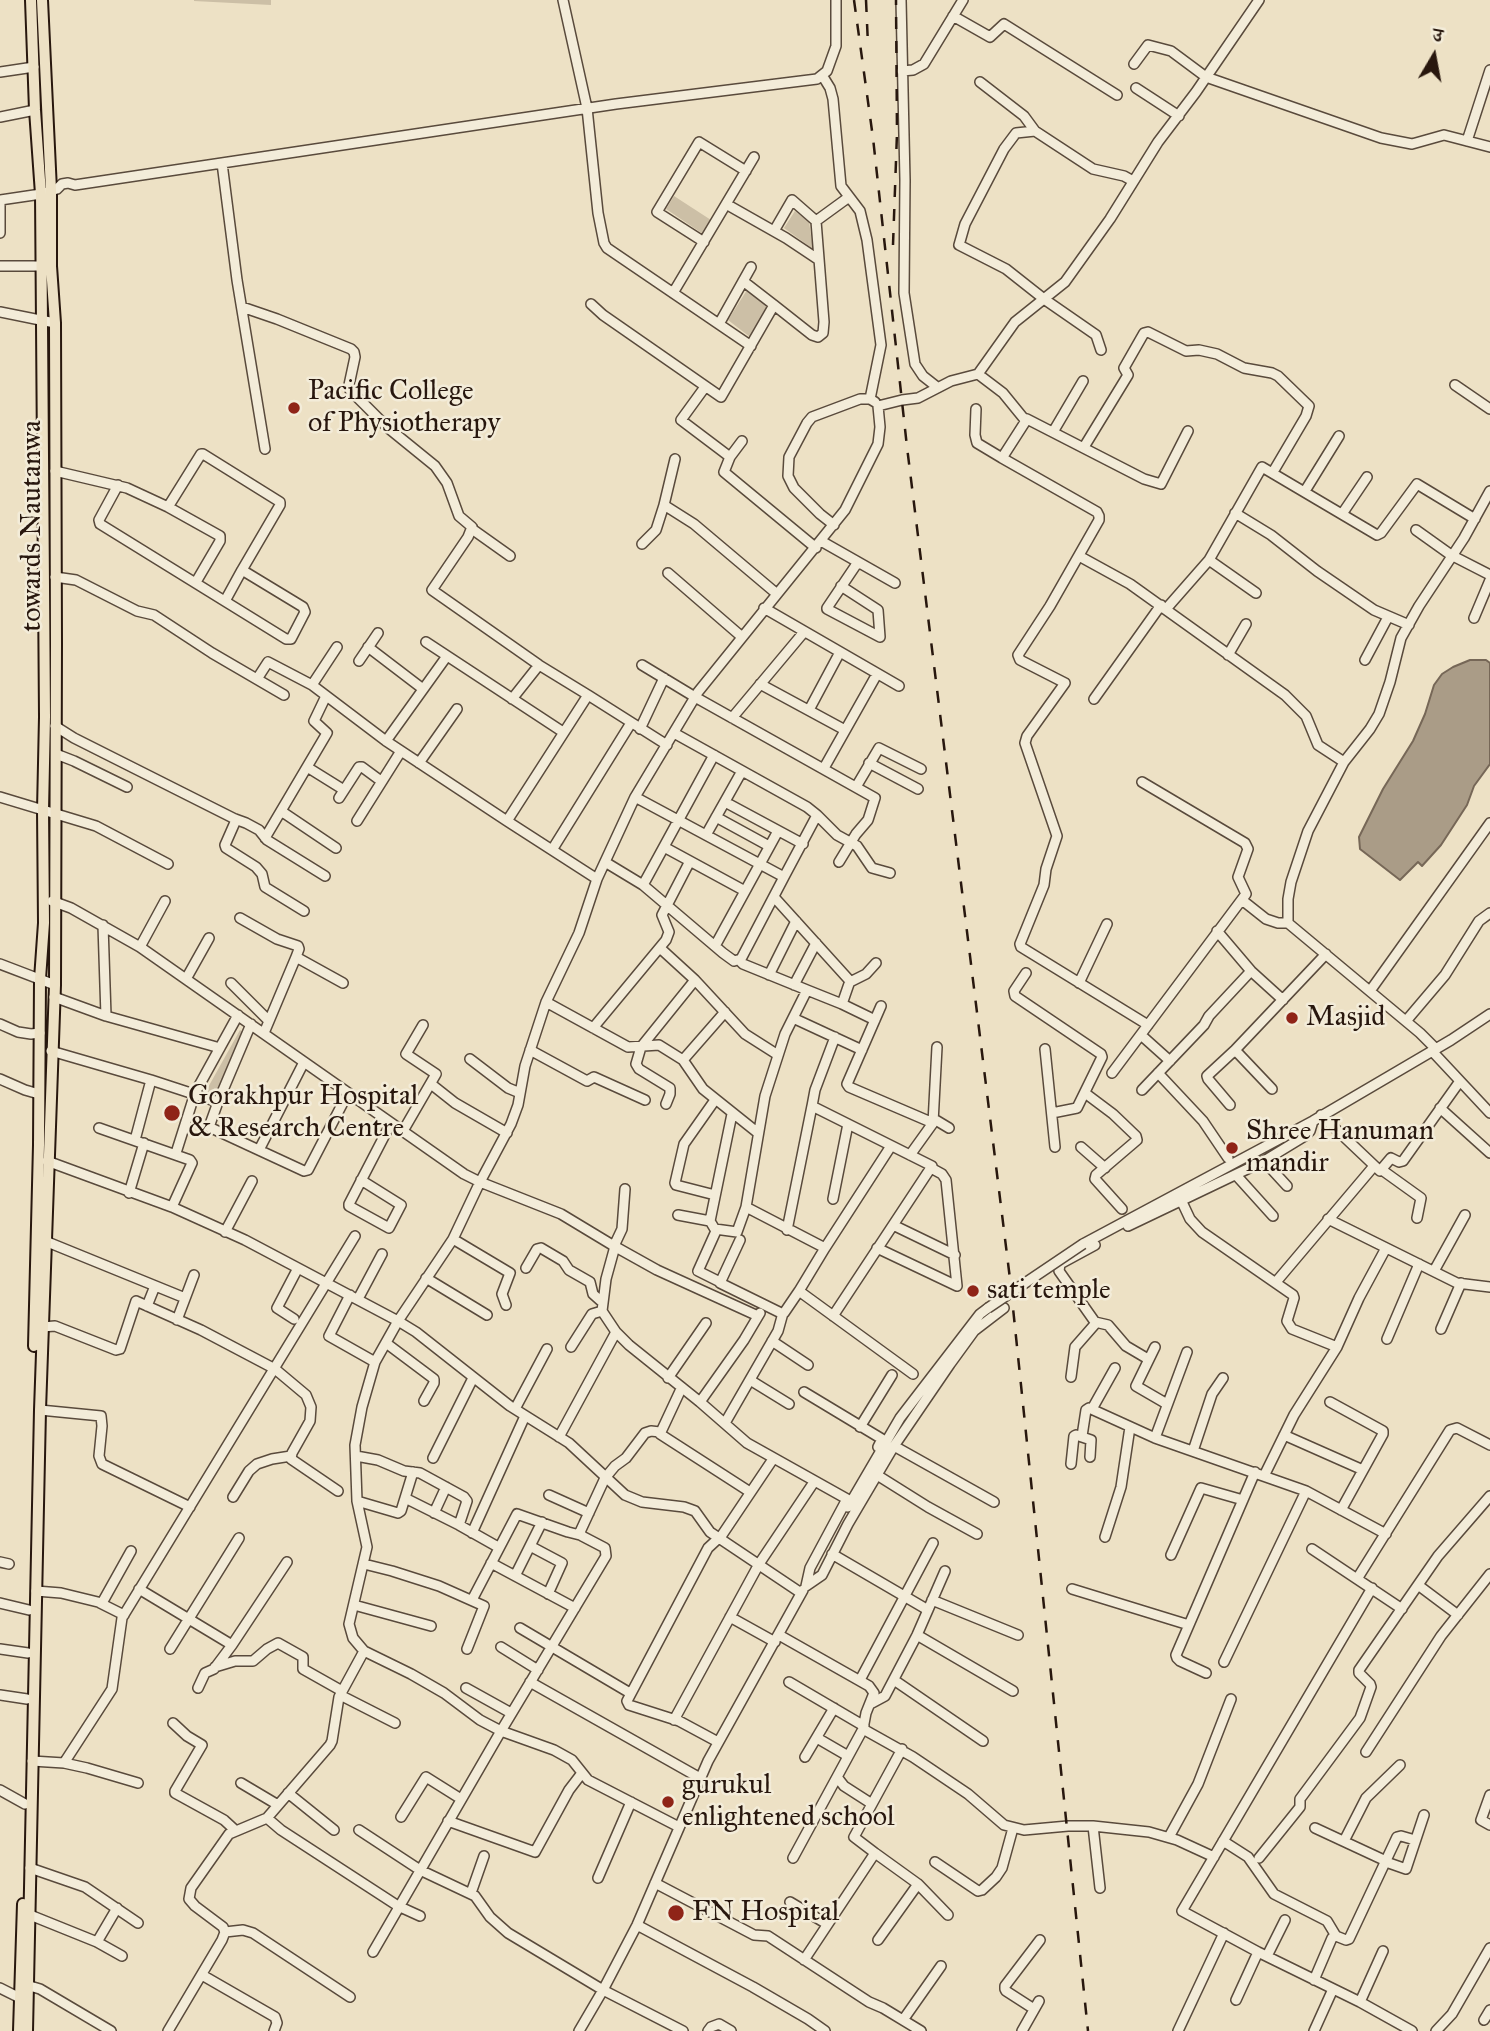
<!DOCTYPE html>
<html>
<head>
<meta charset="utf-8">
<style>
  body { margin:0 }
  #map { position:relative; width:1490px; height:2031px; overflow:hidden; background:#ede1c5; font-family:"IM FELL Great Primer","Noto Serif Devanagari",serif }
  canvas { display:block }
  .north { position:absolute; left:1399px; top:21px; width:70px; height:70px; -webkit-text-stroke:5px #f3ecd9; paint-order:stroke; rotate:10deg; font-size:19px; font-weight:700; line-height:28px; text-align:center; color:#28170e }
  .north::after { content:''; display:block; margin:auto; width:24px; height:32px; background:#28170e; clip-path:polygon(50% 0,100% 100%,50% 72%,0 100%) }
</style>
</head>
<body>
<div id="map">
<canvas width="1490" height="2031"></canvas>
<div class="north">उ</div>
</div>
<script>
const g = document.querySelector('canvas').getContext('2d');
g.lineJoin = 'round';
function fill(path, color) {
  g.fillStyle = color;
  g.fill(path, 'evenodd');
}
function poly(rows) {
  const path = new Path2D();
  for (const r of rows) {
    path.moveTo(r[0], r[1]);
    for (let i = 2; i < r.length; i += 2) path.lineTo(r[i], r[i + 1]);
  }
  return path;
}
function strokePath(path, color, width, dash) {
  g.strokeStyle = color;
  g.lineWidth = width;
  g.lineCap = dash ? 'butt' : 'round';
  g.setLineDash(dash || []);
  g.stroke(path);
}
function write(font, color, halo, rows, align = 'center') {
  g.font = font + ' "IM FELL Great Primer",serif';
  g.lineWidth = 5;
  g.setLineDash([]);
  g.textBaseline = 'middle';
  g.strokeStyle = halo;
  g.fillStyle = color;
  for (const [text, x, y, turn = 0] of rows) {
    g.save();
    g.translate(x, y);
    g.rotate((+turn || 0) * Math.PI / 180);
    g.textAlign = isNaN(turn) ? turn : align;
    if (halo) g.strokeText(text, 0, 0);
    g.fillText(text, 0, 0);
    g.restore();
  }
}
fill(poly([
  [194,0,271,0,271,5,194,1],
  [674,196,711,220,703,234,666,209],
  [795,211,809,222,813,249,784,228],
  [747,290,767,306,750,337,728,320],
  [240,1030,248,1035,220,1097,206,1091]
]), '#ccbfa6');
const water = poly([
  [1470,660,1486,660,1490,663,1490,764,1474,786,1467,805,1441,845,1422,866,1418,862,1400,880,1360,849,1359,837,1383,789,1413,741,1425,714,1434,685,1442,674,1453,667,1470,660]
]);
fill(water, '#aa9c87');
strokePath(water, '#766757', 2);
const minor = poly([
  [563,0,587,108,598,213,604,243,607,248,751,346],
  [901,0,905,180,904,293,915,364,923,376,937,387],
  [953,16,990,37,1004,24,1117,95],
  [1134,64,1148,45,1171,51,1206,77,1381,138,1412,144,1444,135,1490,147],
  [902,71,913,70,924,64,963,0],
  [0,72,34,67],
  [822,75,830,88,833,99,841,186,860,211,867,240,881,345,870,399],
  [980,82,1024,116,1035,131,1093,169,1124,176,1133,181],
  [1136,88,1179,116],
  [0,117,35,110],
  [1035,131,1016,133,1004,149,965,224,959,245,1006,269,1044,299,1096,335,1101,350],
  [1467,141,1490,70],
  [222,163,237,280,265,449],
  [0,200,41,194,57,189,62,184,68,183,75,185,616,104,817,79,827,71,836,46,836,0],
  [726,204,786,238,819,260],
  [816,221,849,197],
  [0,233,0,200],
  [704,242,657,212,699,142,746,171],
  [0,266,46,266],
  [743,281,774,305],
  [673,293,754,157],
  [591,304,603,315,721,397,774,305,812,335,818,337,823,333,824,322,816,221,792,200,774,231],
  [242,307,277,319,351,349,354,352,355,357,349,385,350,390,387,427,435,466,447,483,459,516,472,527,468,537,432,590,539,665,588,695],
  [0,312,55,323],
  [719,324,751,267],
  [978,374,1003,393,1025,420],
  [1455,385,1490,409],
  [705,387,681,420,730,457,724,472,816,548],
  [976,409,975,435,977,443,1002,458],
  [1053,432,1083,381],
  [1084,447,1128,375,1124,368,1144,333,1148,332,1186,351,1199,350,1217,354,1244,368,1272,373,1278,376,1309,406,1306,416,1273,472],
  [730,457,742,441],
  [675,459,664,505,694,524,777,594],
  [55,471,127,488,168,507,220,536,220,541,196,582],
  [118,485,99,520,100,524,286,639,291,639,305,612,303,607,242,570,225,601],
  [1305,491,1339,436],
  [168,507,201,454,203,454,280,502,280,505,242,570],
  [1235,513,1271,535,1317,571,1374,610,1409,625],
  [1342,514,1367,477],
  [834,525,820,514,794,488,788,476,789,457,807,423,812,417,860,399,870,399,875,402],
  [472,529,510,556],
  [1416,530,1451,555,1490,575],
  [821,541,895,583],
  [642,544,656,530,664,505],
  [1079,556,1130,584,1285,695,1306,716,1318,745,1344,762],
  [1209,560,1256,593],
  [668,573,742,637],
  [55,577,76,580,137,611,154,615,212,653,284,695],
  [841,586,878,610,880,637,827,609,827,608,858,562],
  [764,608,899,686],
  [1166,609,1209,560,1262,467,1377,535,1381,533,1417,484,1475,519],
  [1474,618,1490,580],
  [426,642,563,732],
  [368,647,423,689],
  [1228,655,1246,624],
  [1365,660,1388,617],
  [359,661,378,633],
  [642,665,695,697,875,798,868,820,856,834,839,862],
  [257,679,268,662,312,685,386,741,507,821,597,879],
  [760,684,845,730],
  [312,685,337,647],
  [512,699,539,665],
  [1094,699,1161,605],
  [809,710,840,652],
  [732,718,804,632],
  [55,726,74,738,235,819,246,823,259,830,267,840,325,876],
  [640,729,664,678],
  [674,733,807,807,817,815,837,835,857,846,872,868,890,873],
  [386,741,447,656],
  [56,754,74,761,127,787],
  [419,763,457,709],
  [869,763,918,789],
  [307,767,344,790],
  [824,768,877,674],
  [856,787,879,748,921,769],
  [0,797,96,826,168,864],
  [635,797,784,877,741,959,741,962,743,964,807,990,785,1034,765,1096,746,1207,825,1248,799,1291,784,1313,781,1313,720,1283,740,1240],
  [339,798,359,767,362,767,381,781],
  [725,802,803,844],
  [281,811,336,848],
  [716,817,769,846],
  [236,820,225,845,226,848,256,867,262,874,265,887,304,911],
  [357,821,401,751],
  [507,821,588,695,667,745],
  [706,835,742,771],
  [265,838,327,733,314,721,326,696],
  [664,847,745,891],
  [552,850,631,723],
  [605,862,643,885,723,953,734,961,741,959],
  [784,877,817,815],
  [643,885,714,755],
  [774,897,850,981,842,1004,807,990],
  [1242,900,1266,919,1278,923,1288,923],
  [52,901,71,908,140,947,464,1174,480,1182,511,1124,518,1105,525,1066,546,1002,579,933,597,879,635,797,698,692,845,510,878,444,880,427,878,406,902,400,918,398,951,381,978,374,1015,322,1065,282,1110,219,1158,142,1196,92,1259,0],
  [240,918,277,939,298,946,299,949,296,957],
  [103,925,106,1016],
  [1217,931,1251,971,1283,1000],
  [715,946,778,831],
  [140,947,165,901],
  [660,948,695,980,745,1034,778,1055],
  [0,964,55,985],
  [1026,973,1014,991,1015,996,1101,1054,1102,1057,1077,1108,1052,1113],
  [769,975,796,921],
  [186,979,209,938],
  [850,982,866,974,876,963],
  [231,983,269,1021],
  [1079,983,1107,924],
  [794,985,816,943],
  [1370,991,1490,823],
  [54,997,106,1016,220,1048],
  [546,1002,628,1047,659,1045,683,1060,703,1089,758,1133],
  [842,1004,875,1020],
  [881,1006,847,1084,849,1087,933,1123],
  [793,1018,862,1050],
  [1406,1021,1445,975,1479,921,1490,913],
  [0,1024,18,1032,31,1034,40,1033],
  [1148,1025,1021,947,1020,944,1044,885,1046,869,1057,836,1025,743,1027,736,1065,683,1020,660,1018,655,1050,606,1099,520,1099,516,1097,512,1002,458,1027,419,1144,479,1161,484,1188,431],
  [593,1028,666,940,669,932,662,915,690,861],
  [264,1033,296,957,343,983],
  [1141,1035,1170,1061],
  [1045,1049,1055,1147],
  [1436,1049,1420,1033,1288,923,1288,899,1291,882,1308,831,1344,762,1370,729,1379,714,1390,682,1401,638,1419,606,1464,538,1490,491],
  [530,1050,587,1081,594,1077,645,1100],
  [1235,1050,1272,1089],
  [51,1051,151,1080,218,1102,209,1127,304,1171,308,1170,348,1093],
  [1432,1051,1490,1113],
  [470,1059,508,1088,520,1093],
  [683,1060,725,1012],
  [1112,1073,1246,894,1238,877,1248,849,1245,843,1142,782],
  [1158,1073,1203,1121,1228,1158],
  [0,1079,25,1090,39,1094],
  [431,1084,455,1103,507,1133],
  [1142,1090,1204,1025,1209,1016,1251,971],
  [1085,1093,1113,1114,1136,1136,1137,1140,1096,1175,1095,1179,1122,1209],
  [218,1102,251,1024],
  [666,1104,670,1094,670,1088,639,1069,636,1064,641,1047,695,980],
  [1230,1105,1208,1079,1207,1076,1235,1050,1326,954],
  [1440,1108,1490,1153],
  [1321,1115,1380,1171,1391,1158,1399,1162,1403,1161,1460,1081],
  [934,1119,949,1128],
  [99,1128,190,1160,192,1163,172,1207],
  [403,1131,436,1074,406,1054,423,1025],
  [135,1140,151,1080],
  [1081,1147,1105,1168],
  [259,1150,304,1062],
  [176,1153,195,1093,238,1015],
  [910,1155,933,1123,937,1047],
  [47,1161,172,1207,245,1240,398,1321,375,1362,362,1407,355,1445,357,1501,367,1547,349,1624,353,1638,364,1651,411,1674,444,1693,480,1720,501,1731,554,1750,572,1760,588,1780,679,1827],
  [1264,1161,1287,1186],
  [1382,1170,1421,1198,1417,1218],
  [1236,1175,1273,1216],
  [361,1180,401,1205,389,1228,349,1206,349,1204,391,1123],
  [625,1189,622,1229,614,1246,657,1270,758,1316],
  [129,1193,144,1143],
  [715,1195,676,1185,675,1183,684,1144,715,1100],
  [833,1199,848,1124],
  [1182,1202,1190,1219,1202,1232,1293,1295,1294,1298,1287,1321,1292,1329,1337,1347],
  [678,1215,710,1221],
  [1328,1219,1457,1283,1490,1287],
  [893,1225,955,1255],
  [1128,1226,1264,1161,1305,1136,1310,1131,1313,1121],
  [715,1229,737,1232,746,1207],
  [787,1230,812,1106],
  [225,1232,252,1181],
  [453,1239,510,1273,502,1294,506,1305],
  [45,1241,185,1298],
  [1083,1244,1313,1121,1451,1040,1490,1014],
  [1095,1245,1060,1264,1059,1271,1095,1322,1108,1325,1126,1346,1148,1359],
  [825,1248,891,1146],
  [877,1248,957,1286,946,1180,942,1174,931,1168],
  [526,1268,537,1249,541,1248,563,1261,569,1270,590,1282,593,1294,602,1302],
  [1434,1271,1465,1215],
  [426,1278,487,1315],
  [720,1282,698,1271,716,1231,710,1221,732,1114],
  [1276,1282,1374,1166],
  [799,1291,913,1374],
  [350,1295,329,1336,375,1362],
  [358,1299,382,1254],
  [147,1306,155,1286],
  [833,1316,932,1166,812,1106,815,1090,835,1037],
  [294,1319,277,1308,298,1268],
  [177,1320,194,1275],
  [42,1327,55,1326,116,1350,120,1349,136,1301,201,1330,275,1369,306,1395,311,1407,310,1421,292,1453,291,1459,338,1491],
  [1441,1329,1461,1283],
  [1387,1339,1419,1264],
  [772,1341,808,1365],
  [386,1343,434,1379,434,1383,424,1401],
  [571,1347,592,1314,602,1311],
  [1155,1347,1136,1386,1167,1404],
  [1071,1377,1075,1347,1096,1323],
  [668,1378,706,1323],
  [750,1380,789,1404],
  [681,1389,660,1434,750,1492],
  [804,1392,882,1439,878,1447],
  [700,1402,744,1340,760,1313],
  [1330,1402,1383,1431,1383,1434,1341,1510],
  [515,1409,547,1349],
  [1092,1409,1115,1368],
  [40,1410,101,1416,102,1426,99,1456,102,1464,190,1507],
  [725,1423,778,1331,783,1313],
  [860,1427,892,1375],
  [1284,1435,1363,1470],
  [1082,1436,1086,1410,1089,1408,1155,1438,1306,1491,1386,1534],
  [559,1437,616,1332],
  [1155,1438,1187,1352],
  [894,1446,994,1502],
  [1193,1451,1212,1394,1223,1378],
  [356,1456,378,1460,404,1471,420,1473,464,1497,467,1501,459,1525,498,1547],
  [433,1458,473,1378],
  [1071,1464,1074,1436,1076,1435,1091,1440,1090,1457],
  [877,1475,928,1507,977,1534],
  [1264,1476,1294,1415,1337,1347,1359,1298,1386,1248],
  [549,1495,589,1513],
  [233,1497,249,1471,257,1464,272,1459,291,1456],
  [405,1498,459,1525],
  [357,1501,398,1513,401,1511,413,1472],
  [848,1507,900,1418,980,1314,988,1308],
  [434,1513,446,1487],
  [472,1533,525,1416],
  [1105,1537,1121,1487,1130,1427],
  [530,1546,562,1563,548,1594],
  [1312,1549,1402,1609],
  [832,1554,928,1610],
  [1171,1555,1201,1488,1243,1500],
  [0,1562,9,1564],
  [491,1563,575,1608],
  [364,1564,392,1571,439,1586,484,1606,467,1649],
  [515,1576,542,1522],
  [1357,1579,1450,1430,1457,1428,1490,1445],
  [1418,1585,1458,1615],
  [806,1586,822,1575,848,1524,894,1446,950,1364,974,1331,1004,1308],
  [1372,1588,1182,1911,1258,1952,1360,2002,1412,2031],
  [139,1589,232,1645],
  [1072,1589,1189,1625],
  [36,1591,61,1593,102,1603,131,1551],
  [801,1593,710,1532,695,1511,684,1507,642,1502,625,1495,569,1443,510,1406,416,1332,398,1321,453,1239,480,1182,561,1214,614,1246,614,1250,606,1279,602,1311,616,1332,629,1345,700,1402,747,1443,847,1499,810,1568,806,1586],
  [472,1600,517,1514,568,1532,580,1535],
  [932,1600,1018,1635],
  [0,1603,29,1610],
  [100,1603,124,1615],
  [354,1605,431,1626],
  [730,1617,775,1642],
  [520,1628,630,1693],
  [779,1635,869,1686,874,1693,866,1713,863,1729,913,1757,968,1794,1004,1825,1024,1830,1068,1826,1093,1826,1149,1832,1177,1840,1214,1857],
  [917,1635,1013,1691],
  [501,1647,538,1670],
  [0,1649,28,1653],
  [170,1649,239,1538],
  [1224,1662,1306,1491],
  [215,1667,235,1661,253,1661,267,1649,278,1643,303,1657,303,1669,342,1691],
  [1206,1673,1180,1661,1177,1658,1176,1655,1255,1472],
  [860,1680,933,1543],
  [894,1680,983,1741],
  [530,1682,700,1778],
  [789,1682,864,1726],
  [198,1688,205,1673,214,1669,232,1645,287,1562],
  [466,1688,511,1713],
  [0,1695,27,1699],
  [340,1695,395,1723],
  [872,1703,885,1696,917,1635,945,1571],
  [674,1720,759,1564,814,1482],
  [173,1723,187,1736,202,1745,175,1791,175,1793,224,1820,236,1831],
  [817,1738,848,1756],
  [718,1742,679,1721,629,1705,627,1701,708,1548,722,1535,773,1459],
  [1366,1752,1441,1636,1490,1574],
  [805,1757,834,1708],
  [32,1761,64,1763,87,1768,138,1783],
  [64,1763,112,1689,122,1618,355,1236],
  [837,1777,844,1786,872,1804],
  [241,1783,278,1805],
  [0,1790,25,1804],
  [288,1793,334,1830],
  [1490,1795,1481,1820,1490,1825],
  [401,1817,426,1777,461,1799],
  [267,1818,281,1830,398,1906,420,1916],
  [448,1821,535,1852,569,1790,582,1773],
  [1093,1826,1100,1888],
  [1315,1828,1386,1861],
  [359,1830,420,1870,475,1896,490,1917,508,1933,603,1990,683,2031],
  [1169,1837,1198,1784,1231,1699],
  [1223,1841,1248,1857,1274,1894,1327,1921,1336,1936],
  [1344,1841,1366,1798,1400,1765],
  [875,1853,854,1837,902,1749],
  [793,1858,863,1729],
  [1259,1858,1300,1807,1300,1799,1360,1718,1371,1687,1370,1684,1359,1673,1359,1670,1438,1556,1490,1496],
  [935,1862,978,1891,982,1890,996,1877,1002,1868,1013,1828],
  [1386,1862,1406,1869,1424,1815],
  [30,1868,85,1887,138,1923],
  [598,1878,631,1802],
  [655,1883,754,1935,768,1936,869,2002,883,2008,921,2031],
  [471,1893,484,1856],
  [790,1902,827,1924],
  [30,1915,97,1942,122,1956],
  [637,1925,753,1987,808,2019,825,2031],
  [225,1932,243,1930,253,1933,350,1997],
  [878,1940,918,1884],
  [97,1942,117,1908],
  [373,1952,501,1731,606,1556,605,1548,582,1536,580,1532,605,1478,615,1466,626,1458,645,1433,651,1431,660,1432],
  [1267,1956,1285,1920],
  [804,1960,875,1853,918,1884,948,1915],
  [202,1975,275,2017,277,2023,274,2031],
  [1314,1980,1332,1938,1336,1936,1346,1940,1349,1939,1397,1837,1401,1836,1415,1840],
  [23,1984,40,1989,111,2031],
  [0,1988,20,1998],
  [1236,2000,1258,1952],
  [1360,2002,1383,1951],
  [1034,2009,1006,1991,1005,1989,1005,1986,1040,1940],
  [903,2020,941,1966],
  [1484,2020,1490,2010],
  [168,2031,222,1940,225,1932,223,1927,195,1906,189,1899,191,1888,229,1834,267,1818,330,1745,332,1741,339,1697,364,1651],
  [579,2031,603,1990,637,1925,708,1761,803,1590],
  [708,2031,711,2027,719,2024,731,2031],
  [1022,2031,1039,2001],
  [1178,2031,1224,1933],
  [1314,2031,1333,1989],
  [1436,2031,1452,2014,1490,1948]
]);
const major = poly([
  [31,0,35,110,41,194,45,717,43,810,44,923,40,979,39,1145,34,1346],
  [19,2031,23,1904],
  [27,2031,40,1410,55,985,56,644,55,323,51,266,51,190,42,0]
]);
strokePath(minor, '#594a3c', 12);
strokePath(major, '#28170e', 14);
strokePath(minor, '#f3ecd9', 9);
strokePath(major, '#ede1c5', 10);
strokePath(poly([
  [854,0,873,138,907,447,1010,1279,1088,2031],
  [866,0,868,45],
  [893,245,897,133,896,0]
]), '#28170e', 2.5, [12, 12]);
const minorBridge = poly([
  [988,1308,1083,1244]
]);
strokePath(minorBridge, '#594a3c', 12, []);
strokePath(minorBridge, '#f3ecd9', 9);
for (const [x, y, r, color] of [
  [294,408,7,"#8f2418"],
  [1292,1018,7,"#8f2418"],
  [172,1113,9,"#8f2418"],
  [1232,1148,7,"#8f2418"],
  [973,1291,7,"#8f2418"],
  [668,1802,7,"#8f2418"],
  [676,1913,9,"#8f2418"]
]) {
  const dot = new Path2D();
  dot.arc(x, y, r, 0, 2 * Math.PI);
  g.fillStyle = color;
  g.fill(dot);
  strokePath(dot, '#f3ecd9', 2.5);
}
write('28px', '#28170e', '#f3ecd9', [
  ["Pacific College",308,392],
  ["of Physiotherapy",308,424],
  ["Masjid",1306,1018],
  ["Gorakhpur Hospital",188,1097],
  ["& Research Centre",188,1129],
  ["Shree Hanuman",1246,1132],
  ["mandir",1246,1164],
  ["sati temple",987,1291],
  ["gurukul",682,1786],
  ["enlightened school",682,1818],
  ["FN Hospital",692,1913]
], 'left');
write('28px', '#28170e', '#f3ecd9', [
  ["towards Nautanwa",33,526,-90]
]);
</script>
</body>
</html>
